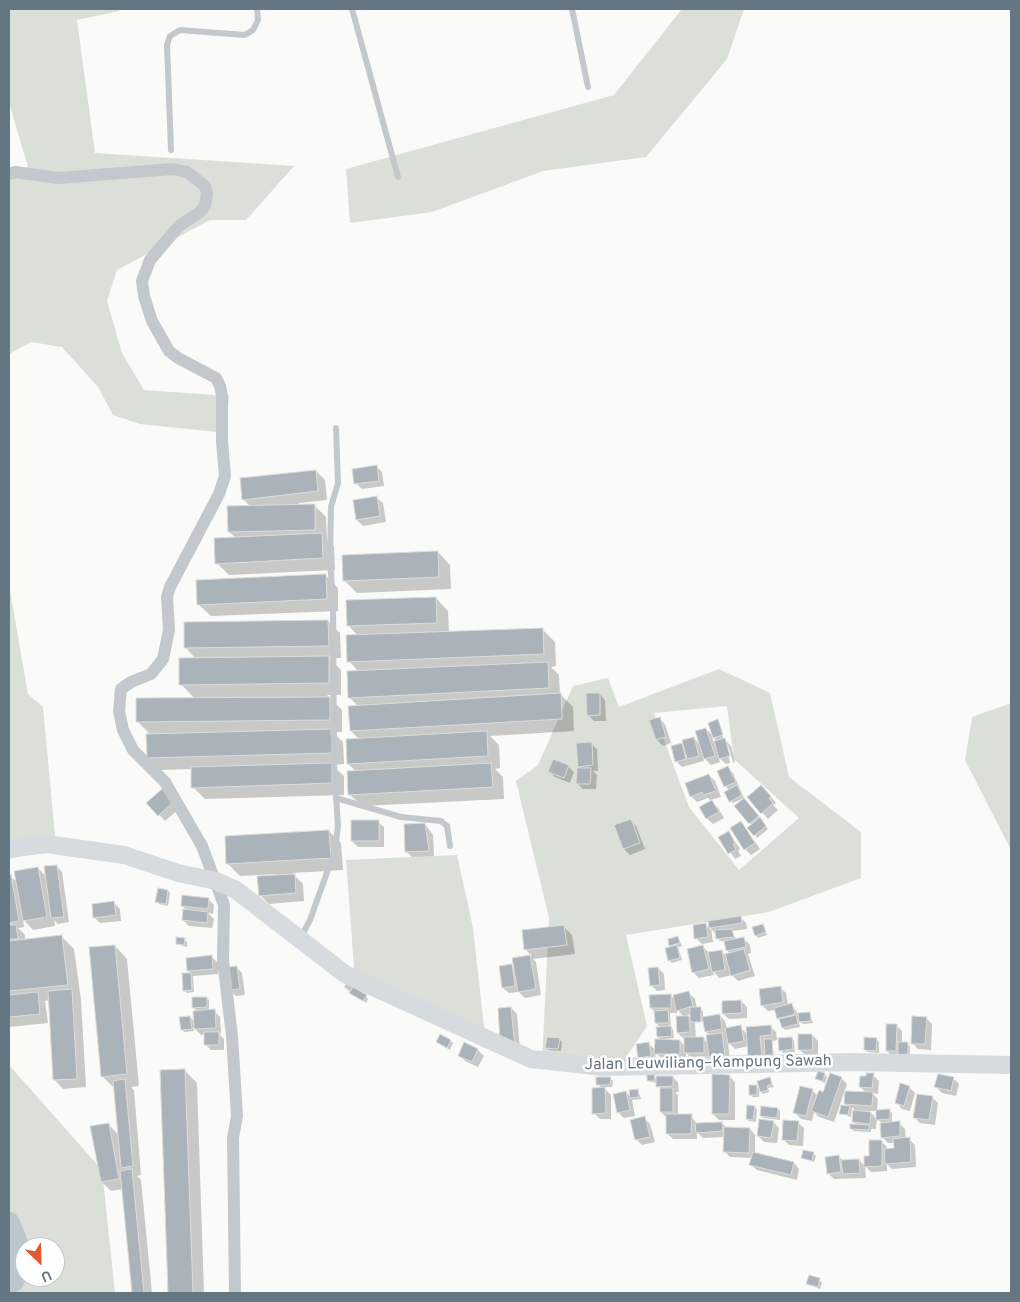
<!DOCTYPE html>
<html>
<head>
<meta charset="utf-8">
<style>
  body { margin:0 }
  #map { position:relative; width:1020px; height:1302px; overflow:hidden; background:#fafaf8; font-family:Overpass,sans-serif }
  canvas { display:block }
  .frame { position:absolute; inset:0; border:10px solid #657683; pointer-events:none }
  .north { position:absolute; left:15px; top:1237px; width:50px; height:50px; box-sizing:border-box; background:#fff; border:1px solid #c1c8cd; border-radius:50%; rotate:156deg; font-size:14px; font-weight:700; line-height:20px; text-align:center; color:#657683 }
  .north::after { content:''; display:block; margin:auto; width:18px; height:22px; background:#e4572e; clip-path:polygon(50% 0,100% 100%,50% 72%,0 100%) }
</style>
</head>
<body>
<div id="map">
<canvas width="1020" height="1302"></canvas>
<div class="frame"></div>
<div class="north">U</div>
</div>
<script>
const g = document.querySelector('canvas').getContext('2d');
g.lineJoin = 'round';
function fill(path, color) {
  g.fillStyle = color;
  g.fill(path, 'evenodd');
}
function poly(rows) {
  const path = new Path2D();
  for (const r of rows) {
    path.moveTo(r[0], r[1]);
    for (let i = 2; i < r.length; i += 2) path.lineTo(r[i], r[i + 1]);
  }
  return path;
}
function strokePath(path, color, width, dash) {
  g.strokeStyle = color;
  g.lineWidth = width;
  g.lineCap = dash ? 'butt' : 'round';
  g.setLineDash(dash || []);
  g.stroke(path);
}
function write(font, color, halo, rows, align = 'center') {
  g.font = font + ' Overpass,sans-serif';
  g.lineWidth = 5;
  g.setLineDash([]);
  g.textBaseline = 'middle';
  g.strokeStyle = halo;
  g.fillStyle = color;
  for (const [text, x, y, turn = 0] of rows) {
    g.save();
    g.translate(x, y);
    g.rotate((+turn || 0) * Math.PI / 180);
    g.textAlign = isNaN(turn) ? turn : align;
    if (halo) g.strokeText(text, 0, 0);
    g.fillText(text, 0, 0);
    g.restore();
  }
}
fill(poly([
  [9,9,119,9,119,11,77,20,95,153,294,166,246,220,210,220,117,270,107,301,122,353,144,390,229,396,226,433,140,424,113,415,98,387,62,347,31,342,9,354,9,171,28,167,9,103],
  [682,9,744,9,727,59,646,157,543,171,432,212,350,223,346,169,614,95],
  [9,585,28,694,43,707,56,847,9,859],
  [719,669,770,693,789,777,861,832,861,878,769,912,626,935,647,1026,619,1068,542,1064,549,918,516,781,538,765,573,686,608,678,619,707],
  [727,706,734,759,799,818,739,870,689,807,654,713],
  [1011,703,1011,850,965,760,972,717],
  [457,855,473,928,486,1044,355,980,346,860],
  [9,1065,102,1170,115,1293,9,1293],
  [25,1247,55,1247,55,1277,25,1277]
]), '#dadfd7');
fill(poly([
  [376,466,382,472,384,486,362,489,356,483],
  [316,471,325,480,327,500,299,503,299,505,314,505,326,517,327,540,334,546,335,570,229,575,217,563,236,538,229,532,251,507,244,500],
  [377,498,383,503,386,522,363,526,357,520],
  [438,552,450,565,451,589,357,593,344,580],
  [325,575,338,588,338,611,211,616,198,604],
  [436,598,448,611,449,633,542,629,555,642,556,666,551,667,559,675,560,694,573,707,574,731,490,736,499,745,500,768,495,769,503,777,504,799,362,806,349,794,357,772,348,764,360,740,351,731,358,706,349,697,359,672,349,661,358,636,348,625],
  [328,621,340,633,341,658,329,658,341,670,341,695,327,695,342,710,342,732,333,732,343,742,344,764,332,765,344,776,344,795,205,799,193,787,192,769,160,770,148,757,151,735,137,721,195,699,181,684,196,659,186,648],
  [600,694,605,700,606,721,594,721,588,715],
  [659,718,665,724,671,743,663,746,657,740,651,720],
  [717,721,723,738,731,746,735,762,726,764,718,757,720,762,711,765,703,757,704,761,682,767,676,761,672,747,694,738,701,746,706,729,714,737],
  [712,736,718,742,714,743],
  [726,745,728,745,733,762,730,763],
  [591,744,597,749,598,771,593,771,597,775,596,789,583,789,577,783,582,769,579,766],
  [568,766,574,772,570,783,555,777,549,771],
  [728,767,733,773,744,798,733,803,730,801,729,791,718,772],
  [709,775,715,781,721,797,711,800,718,808,724,818,713,824,707,818,712,802,708,798,697,802,691,796],
  [162,791,179,809,165,821,148,803],
  [767,792,776,803,773,805,778,810,768,819,748,797],
  [736,806,750,806,768,829,757,838,752,825],
  [630,820,636,826,645,849,630,855,624,849,615,826],
  [378,822,384,827,384,847,358,847,352,841],
  [741,822,760,849,751,855,745,849],
  [425,824,433,835,434,856,412,857,406,851],
  [329,831,341,843,343,870,292,873,303,884,304,901,269,904,260,895,278,874,240,876,227,863],
  [729,833,740,849,738,851,741,856,735,859,720,837],
  [57,866,62,872,69,922,58,924,54,920,55,926,33,930,23,919,24,927,18,928,25,935,25,941,62,937,74,949,81,1000,86,1087,63,1089,54,1079,50,1000,45,1001,48,1023,9,1027,9,927,14,926,10,923,9,915,9,876,18,882,38,868,47,877],
  [168,891,170,893,168,906,159,904,157,902],
  [208,899,214,905,213,914,208,913,214,919,212,928,189,926,183,920,187,910,182,906],
  [114,903,120,909,121,921,100,923,94,917],
  [740,917,746,923,747,929,732,931,736,940,744,939,750,945,751,953,748,954,755,976,738,981,732,975,719,978,713,971,714,975,699,978,693,972,703,947,709,953,721,951,725,955,730,954,727,950,725,941,720,941,711,928,713,942,702,944,696,938,706,925,711,930,710,922],
  [763,925,767,935,758,938,756,935],
  [563,926,572,935,575,954,533,959,536,962,541,995,525,998,519,992,509,993,503,988,511,965,515,969,514,959,532,956,526,950,523,932],
  [678,938,682,946,678,947,682,960,672,963,670,961,671,948,669,940],
  [185,940,187,942,187,947,177,944],
  [115,946,127,959,139,1086,131,1087,134,1090,141,1175,137,1176,141,1180,152,1293,133,1293,123,1189,111,1191,102,1182,108,1124,119,1135,114,1088,102,1076],
  [212,957,218,963,218,974,193,976,194,992,187,993,184,990,183,974,191,974,188,970],
  [236,967,242,973,245,995,236,996,230,990],
  [658,968,664,974,665,990,657,991,651,985],
  [347,983,368,999,366,1003,344,987],
  [780,987,786,993,788,1005,791,1004,798,1014,809,1013,813,1023,803,1024,798,1019,800,1027,785,1030,783,1028,776,1010,768,1011,762,1005],
  [689,993,695,999,697,1009,703,1011,703,1018,719,1015,725,1021,727,1029,740,1027,747,1034,770,1026,776,1032,777,1040,772,1041,774,1054,750,1059,749,1046,735,1049,728,1042,730,1061,691,1058,686,1053,686,1059,662,1059,655,1052,656,1062,639,1057,648,1043,656,1051,662,1041,658,1037,661,1028,656,1023,655,1012,651,1008,671,995,675,1000],
  [677,1009,684,1017,677,1018,678,1033,684,1039,685,1046,680,1041,666,1041,666,1039,674,1038,673,1029,668,1025,671,1025,670,1013,677,1013],
  [691,1014,691,1019,687,1015],
  [695,1021,707,1021,707,1024,695,1024],
  [695,1024,705,1024,706,1032,710,1035,709,1044,703,1039,696,1039],
  [207,998,209,1000,209,1011,214,1011,220,1017,221,1033,219,1034,224,1039,224,1050,211,1050,205,1044,205,1034,201,1035,193,1027,194,1031,184,1032,182,1029,190,1017,195,1022,198,1012,193,1007],
  [741,1001,747,1007,747,1018,729,1019,723,1014],
  [511,1008,517,1014,520,1050,505,1043],
  [926,1018,932,1024,931,1050,918,1049,912,1043],
  [896,1025,902,1031,902,1043,910,1046,910,1057,893,1057,887,1051],
  [812,1035,818,1041,818,1055,806,1056,800,1050],
  [792,1038,794,1041,795,1052,783,1053,781,1050],
  [559,1039,562,1042,561,1051,549,1050,546,1047],
  [876,1039,879,1042,879,1053,868,1052,865,1050],
  [450,1041,453,1043,450,1050,437,1042],
  [465,1044,478,1050,484,1056,478,1067,465,1061,460,1055],
  [184,1070,197,1083,204,1293,170,1293,161,1071],
  [825,1074,827,1077,825,1083,816,1079],
  [873,1075,879,1081,878,1094,872,1093,878,1099,877,1111,890,1111,892,1113,892,1123,899,1123,905,1129,906,1139,909,1139,915,1145,916,1167,892,1169,887,1164,887,1171,871,1172,865,1166,881,1141,887,1147,887,1150,895,1150,894,1143,888,1143,882,1137,881,1122,877,1119,876,1129,871,1129,871,1132,854,1131,851,1128,857,1125,853,1122,854,1108,852,1108,851,1117,841,1113,849,1107,845,1104,867,1093,860,1087],
  [869,1111,877,1111,877,1119],
  [654,1076,657,1079,673,1077,678,1083,679,1092,675,1092,678,1095,678,1116,691,1116,697,1124,722,1123,727,1128,750,1129,755,1135,755,1154,794,1163,799,1169,797,1180,757,1170,751,1165,752,1158,730,1157,725,1152,725,1137,703,1138,697,1132,697,1139,673,1139,667,1133,667,1118,661,1112,661,1090,657,1083,648,1081],
  [729,1076,735,1082,735,1120,719,1120,713,1114],
  [610,1078,613,1081,612,1087,603,1087,611,1095,611,1119,600,1119,594,1113,602,1089,598,1085],
  [841,1078,847,1084,834,1122,819,1117,814,1112,812,1121,801,1119,795,1113,812,1090,818,1096,824,1093],
  [953,1078,959,1084,956,1096,942,1093,936,1087],
  [769,1079,774,1087,768,1088,769,1092,763,1094,759,1089,759,1097,753,1097,750,1095,756,1086,761,1091],
  [909,1087,915,1093,910,1111,902,1109,897,1103],
  [638,1090,641,1099,632,1100,635,1116,624,1118,618,1112,626,1092,631,1097],
  [932,1097,938,1103,935,1125,920,1123,914,1117],
  [754,1107,757,1109,756,1122,749,1121,747,1119],
  [778,1109,780,1111,780,1120,764,1118,762,1116],
  [644,1118,650,1124,655,1142,642,1145,637,1140],
  [773,1122,779,1128,777,1143,764,1142,758,1136],
  [798,1123,804,1128,803,1146,789,1145,783,1139],
  [813,1153,816,1156,814,1162,803,1158],
  [838,1156,843,1161,859,1160,865,1166,866,1178,834,1179,828,1173],
  [810,1277,822,1282,820,1289,808,1284]
]), '#0003');
strokePath(poly([
  [9,1223,22,1255,13,1281,9,1282]
]), '#bbc7cb', 22);
const building = poly([
  [377,465,379,481,354,484,352,469,377,465],
  [316,470,318,491,242,500,240,478,316,470],
  [377,496,380,516,356,520,353,500,377,496],
  [315,504,315,530,228,532,227,506,315,504],
  [322,533,323,558,215,564,214,538,322,533],
  [438,551,439,577,343,581,342,555,438,551],
  [326,574,327,599,197,605,196,580,326,574],
  [436,597,437,623,347,626,346,600,436,597],
  [328,620,329,646,184,648,184,622,328,620],
  [543,628,544,654,347,662,346,635,543,628],
  [329,656,329,683,179,685,179,658,329,656],
  [548,662,549,688,348,698,347,671,548,662],
  [561,693,562,719,350,731,348,706,561,693],
  [586,693,600,693,600,715,587,716,586,693],
  [330,697,330,720,136,722,136,698,330,697],
  [660,717,666,737,656,740,649,720,660,717],
  [718,719,723,735,713,738,708,723,718,719],
  [706,728,715,756,704,759,695,731,706,728],
  [331,729,332,753,147,758,146,734,331,729],
  [487,731,488,756,347,764,346,739,487,731],
  [694,737,699,756,687,759,682,740,694,737],
  [725,738,730,756,719,759,714,741,725,738],
  [592,742,593,765,578,767,576,743,592,742],
  [682,743,686,759,675,762,671,746,682,743],
  [553,759,569,765,564,778,548,772,553,759],
  [332,763,332,783,191,788,191,767,332,763],
  [491,763,493,787,348,795,347,771,491,763],
  [728,766,736,782,724,787,717,771,728,766],
  [577,768,591,768,590,784,576,784,577,768],
  [709,774,716,791,703,795,702,792,690,797,685,783,709,774],
  [737,785,742,795,729,802,724,792,737,785],
  [761,785,771,796,769,798,773,803,761,814,747,797,761,785],
  [162,789,174,802,158,816,146,803,162,789],
  [744,798,759,816,749,824,734,806,744,798],
  [712,800,719,812,706,819,699,807,712,800],
  [760,817,766,826,754,836,747,828,760,817],
  [631,819,640,843,623,849,614,825,631,819],
  [351,820,379,820,379,841,351,841,351,820],
  [741,821,755,843,744,850,730,828,741,821],
  [425,823,429,851,405,852,404,824,425,823],
  [329,830,331,858,226,864,225,836,329,830],
  [729,831,735,843,733,844,736,850,728,854,718,837,729,831],
  [57,865,64,917,51,918,44,866,57,865],
  [38,867,47,917,23,921,14,871,38,867],
  [11,874,19,921,9,923,9,875,11,874],
  [295,874,296,893,259,896,257,876,295,874],
  [158,888,168,890,166,904,155,902,158,888],
  [182,895,209,898,208,909,181,906,182,895],
  [114,901,116,915,93,918,92,904,114,901],
  [183,909,208,912,207,923,182,920,183,909],
  [741,916,742,923,709,928,708,921,741,916],
  [706,923,708,937,694,939,693,925,706,923],
  [763,924,766,932,755,936,752,927,763,924],
  [9,925,16,925,18,939,9,939,9,925],
  [564,925,567,945,524,950,522,930,564,925],
  [732,929,734,937,716,939,715,930,732,929],
  [62,935,68,985,9,991,9,941,62,935],
  [678,936,680,943,669,946,668,939,678,936],
  [176,937,185,938,184,945,176,944,176,937],
  [744,937,746,947,726,951,724,941,744,937],
  [115,945,127,1074,101,1077,89,947,115,945],
  [677,945,680,958,668,961,665,948,677,945],
  [703,945,709,969,692,973,687,949,703,945],
  [744,949,750,970,731,976,725,954,744,949],
  [722,950,725,970,712,972,708,952,722,950],
  [212,955,213,969,187,971,186,958,212,955],
  [530,955,536,989,518,992,512,958,530,955],
  [512,964,515,986,502,988,499,966,512,964],
  [237,966,240,989,229,990,226,967,237,966],
  [658,967,660,985,650,986,648,968,658,967],
  [182,973,191,973,192,990,183,991,182,973],
  [781,986,783,1002,761,1006,759,989,781,986],
  [353,987,367,995,363,1001,349,993,353,987],
  [72,989,77,1079,53,1080,48,991,72,989],
  [689,991,693,1006,676,1011,673,995,689,991],
  [38,992,40,1014,9,1017,9,995,38,992],
  [671,994,671,1008,650,1008,649,995,671,994],
  [192,997,207,997,207,1007,192,1008,192,997],
  [741,1000,742,1013,722,1014,722,1001,741,1000],
  [792,1003,795,1014,777,1019,774,1008,792,1003],
  [511,1007,515,1049,500,1042,498,1008,511,1007],
  [690,1007,701,1007,701,1022,690,1022,690,1007],
  [215,1009,216,1028,194,1029,193,1011,215,1009],
  [668,1010,669,1023,655,1023,654,1011,668,1010],
  [810,1012,811,1021,799,1022,798,1013,810,1012],
  [720,1014,722,1029,705,1032,702,1017,720,1014],
  [796,1015,798,1024,782,1028,779,1019,796,1015],
  [190,1016,192,1029,181,1030,179,1017,190,1016],
  [676,1016,689,1016,690,1032,677,1033,676,1016],
  [912,1016,927,1017,925,1044,911,1044,912,1016],
  [886,1024,897,1024,896,1051,886,1051,886,1024],
  [741,1025,744,1041,728,1044,725,1028,741,1025],
  [771,1025,772,1035,760,1036,762,1058,748,1059,746,1027,771,1025],
  [671,1026,672,1036,657,1037,656,1027,671,1026],
  [204,1032,219,1032,219,1045,204,1045,204,1032],
  [722,1033,725,1056,709,1057,706,1035,722,1033],
  [440,1034,451,1040,447,1048,436,1042,440,1034],
  [798,1034,812,1034,813,1050,798,1050,798,1034],
  [547,1037,560,1038,558,1049,545,1048,547,1037],
  [684,1037,704,1037,704,1053,684,1053,684,1037],
  [792,1037,793,1049,779,1051,778,1038,792,1037],
  [864,1037,877,1038,876,1051,864,1050,864,1037],
  [655,1039,680,1040,680,1054,654,1054,655,1039],
  [764,1039,772,1039,773,1055,765,1056,764,1039],
  [464,1042,478,1049,472,1062,458,1056,464,1042],
  [649,1042,651,1056,638,1058,636,1044,649,1042],
  [898,1042,908,1042,908,1054,898,1055,898,1042],
  [185,1069,193,1293,168,1293,160,1070,185,1069],
  [818,1071,825,1073,823,1081,815,1079,818,1071],
  [830,1073,842,1077,828,1117,811,1111,819,1090,823,1092,830,1073],
  [866,1073,874,1073,872,1088,859,1087,860,1076,866,1076,866,1073],
  [647,1074,655,1075,654,1081,647,1081,647,1074],
  [712,1074,730,1075,729,1114,712,1114,712,1074],
  [938,1074,954,1077,951,1091,934,1087,938,1074],
  [656,1076,673,1076,673,1086,656,1087,656,1076],
  [596,1077,611,1077,610,1085,596,1085,596,1077],
  [770,1077,772,1084,767,1086,768,1090,760,1092,757,1081,770,1077],
  [125,1079,133,1166,121,1168,113,1081,125,1079],
  [900,1083,910,1086,904,1106,895,1103,900,1083],
  [749,1085,757,1085,757,1095,749,1095,749,1085],
  [800,1086,813,1089,806,1116,793,1113,800,1086],
  [605,1087,606,1113,592,1114,592,1088,605,1087],
  [660,1088,673,1088,673,1112,660,1112,660,1088],
  [638,1089,639,1097,630,1098,629,1090,638,1089],
  [626,1091,630,1110,617,1113,613,1094,626,1091],
  [845,1091,873,1092,872,1106,844,1104,845,1091],
  [917,1094,933,1096,929,1120,913,1118,917,1094],
  [747,1105,755,1106,753,1120,746,1119,747,1105],
  [841,1105,850,1106,848,1115,839,1114,841,1105],
  [761,1106,778,1108,777,1118,760,1116,761,1106],
  [890,1109,890,1119,876,1120,876,1110,890,1109],
  [853,1110,871,1112,870,1124,852,1122,853,1110],
  [666,1114,692,1114,691,1134,666,1134,666,1114],
  [645,1116,650,1137,635,1140,630,1120,645,1116],
  [759,1119,774,1121,771,1138,757,1136,759,1119],
  [783,1120,799,1121,797,1141,782,1140,783,1120],
  [900,1121,900,1136,881,1138,880,1123,900,1121],
  [722,1122,723,1131,696,1133,695,1123,722,1122],
  [109,1123,119,1179,101,1182,90,1126,109,1123],
  [850,1124,869,1125,869,1130,850,1129,850,1124],
  [724,1127,750,1128,749,1153,723,1152,724,1127],
  [910,1137,911,1162,885,1164,884,1149,894,1148,893,1139,910,1137],
  [869,1140,882,1140,882,1166,864,1167,864,1156,869,1156,869,1140],
  [803,1150,814,1152,812,1161,801,1158,803,1150],
  [753,1152,794,1162,791,1175,749,1165,753,1152],
  [839,1155,841,1172,827,1174,825,1157,839,1155],
  [859,1159,860,1173,843,1174,841,1160,859,1159],
  [132,1169,144,1293,132,1293,120,1171,132,1169],
  [809,1275,820,1278,818,1287,806,1284,809,1275]
]);
fill(building, '#aab3b9');
strokePath(building, '#dcdcda', 1);
strokePath(poly([
  [352,9,398,177],
  [572,9,588,87],
  [171,150,167,45,170,36,180,30,245,35,253,30,258,20,257,9],
  [336,798,401,817,441,821,447,826,450,846],
  [301,937,310,920,335,850,338,826,334,763,333,599,330,561,331,507,338,483,336,428]
]), '#c3c8cc', 6);
strokePath(poly([
  [9,174,15,172,58,178,173,169,187,172,205,186,207,194,205,206,200,212,179,226,150,260,142,281,144,296,152,321,169,351,178,358,216,378,220,386,222,396,222,441,225,476,219,494,170,587,167,597,169,630,163,659,151,674,131,682,121,689,119,711,123,730,133,750,165,782,202,846,224,905,223,960,232,1036,237,1116,233,1138,235,1293]
]), '#c3c8cc', 12);
strokePath(poly([
  [9,849,46,844,124,855,178,873,216,881,236,890,345,974,531,1059,603,1067,853,1062,1011,1065]
]), '#d6dbdf', 18);
write('16px', '#657683', '#fff', [
  ["Jalan Leuwiliang–Kampung Sawah",708,1064,-1]
]);
</script>
</body>
</html>
